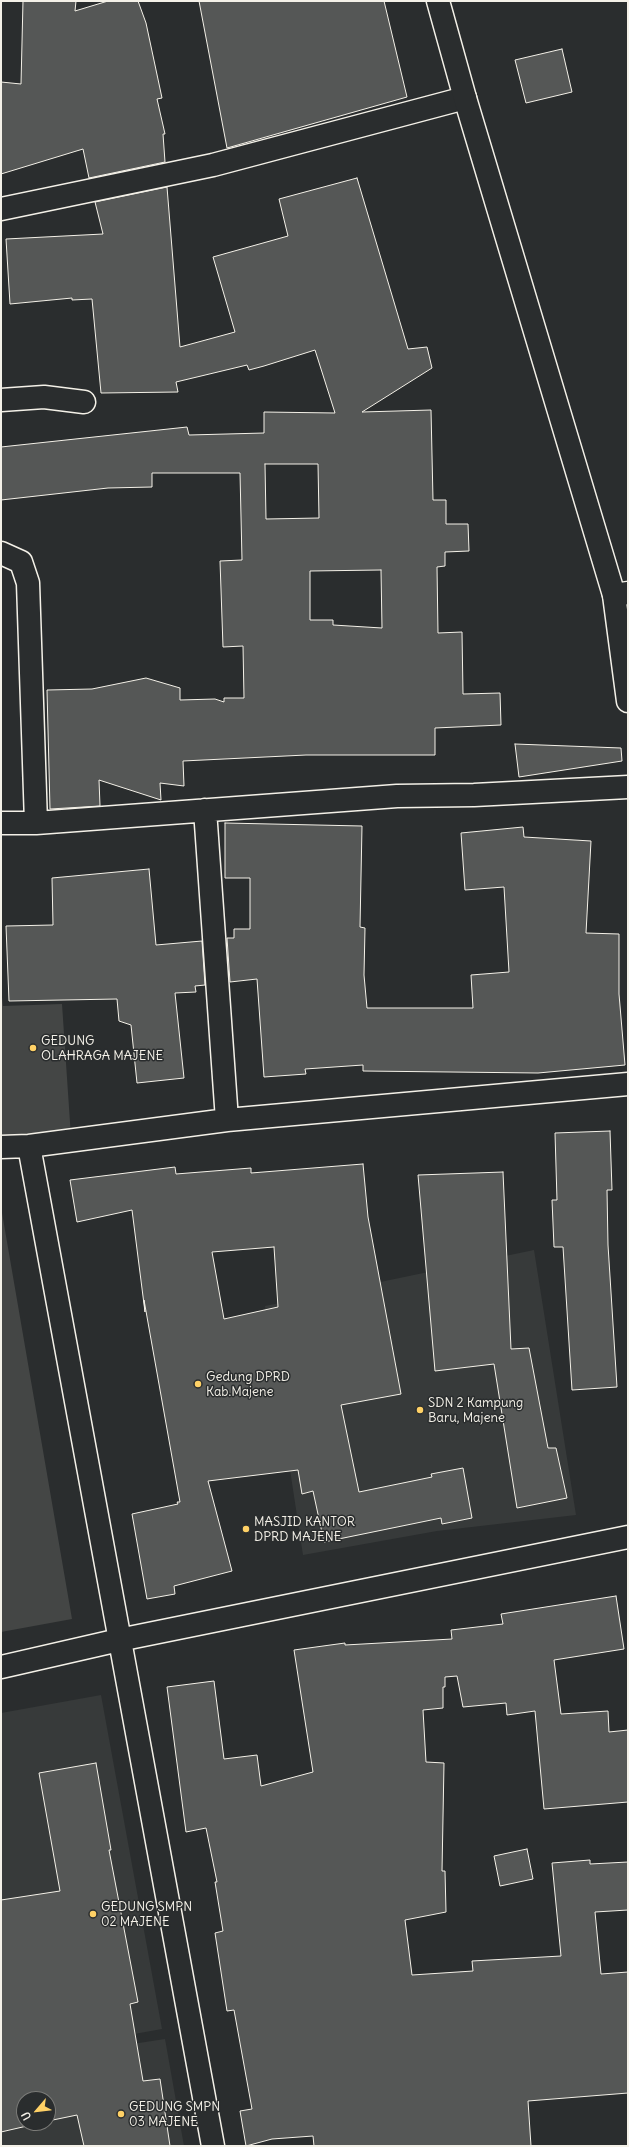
<!DOCTYPE html>
<html>
<head>
<meta charset="utf-8">
<style>
  body { margin:0 }
  #map { position:relative; width:629px; height:2147px; overflow:hidden; background:#2a2d2e; font-family:Delius,sans-serif }
  canvas { display:block }
  .frame { position:absolute; inset:0; border:2px solid #f4f1e8; pointer-events:none }
  .north { position:absolute; left:16px; top:2091px; width:40px; height:40px; box-sizing:border-box; background:#2a2d2e; border:1px solid #7b7b78; border-radius:50%; rotate:242deg; font-size:11px; font-weight:700; line-height:16px; text-align:center; color:#f4f1e8 }
  .north::after { content:''; display:block; margin:auto; width:14px; height:18px; background:#ffd166; clip-path:polygon(50% 0,100% 100%,50% 72%,0 100%) }
</style>
</head>
<body>
<div id="map">
<canvas width="629" height="2147"></canvas>
<div class="frame"></div>
<div class="north">U</div>
</div>
<script>
const g = document.querySelector('canvas').getContext('2d');
g.lineJoin = 'round';
function fill(path, color) {
  g.fillStyle = color;
  g.fill(path, 'evenodd');
}
function poly(rows) {
  const path = new Path2D();
  for (const r of rows) {
    path.moveTo(r[0], r[1]);
    for (let i = 2; i < r.length; i += 2) path.lineTo(r[i], r[i + 1]);
  }
  return path;
}
function strokePath(path, color, width, dash) {
  g.strokeStyle = color;
  g.lineWidth = width;
  g.lineCap = dash ? 'butt' : 'round';
  g.setLineDash(dash || []);
  g.stroke(path);
}
function write(font, color, halo, rows, align = 'center') {
  g.font = font + ' Delius,sans-serif';
  g.lineWidth = 3;
  g.setLineDash([]);
  g.textBaseline = 'middle';
  g.strokeStyle = halo;
  g.fillStyle = color;
  for (const [text, x, y, turn = 0] of rows) {
    g.save();
    g.translate(x, y);
    g.rotate((+turn || 0) * Math.PI / 180);
    g.textAlign = isNaN(turn) ? turn : align;
    if (halo) g.strokeText(text, 0, 0);
    g.fillText(text, 0, 0);
    g.restore();
  }
}
fill(poly([
  [534,1250,576,1515,437,1531,303,1555,265,1306],
  [101,1695,162,2029,1,2058,1,1713],
  [165,2039,184,2146,1,2146,1,2064],
  [24,2099,48,2099,48,2123,24,2123]
]), '#373a3a');
fill(poly([
  [1,988,3,1006,62,1004,71,1137,1,1141],
  [1,1207,72,1619,1,1632]
]), '#444645');
const building = poly([
  [23,1,76,1,75,11,108,1,138,1,146,23,162,98,157,99,165,134,163,134,165,162,89,178,83,149,1,174,1,82,21,84,23,1],
  [199,1,384,1,407,97,227,148,199,1],
  [562,49,572,92,526,103,515,60,562,49],
  [357,178,408,349,427,347,432,368,362,412,431,410,433,500,446,500,446,524,468,524,469,551,445,552,445,566,437,567,438,633,462,632,463,694,500,693,501,725,435,728,435,755,306,755,183,761,184,786,160,783,161,800,99,780,100,806,50,809,47,690,92,689,146,678,180,688,180,700,215,699,224,702,224,698,244,698,243,646,223,647,220,561,242,560,240,473,152,473,152,487,108,488,1,500,1,447,187,427,189,435,264,433,264,412,335,413,315,350,264,366,249,370,247,365,176,382,178,392,101,393,92,299,72,300,72,298,10,304,6,239,103,234,95,202,167,187,180,347,235,332,213,257,288,236,279,199,357,178],
  [265,464,318,464,319,518,266,519,265,464],
  [381,570,382,628,333,625,333,620,310,620,310,571,381,570],
  [515,744,621,748,622,761,519,777,515,744],
  [225,823,362,826,360,927,365,928,364,975,367,1008,473,1008,471,975,509,972,504,887,465,890,461,833,523,827,524,837,591,841,586,933,619,934,619,994,625,1065,538,1073,363,1071,363,1065,305,1069,306,1074,264,1077,257,979,230,982,227,938,234,938,234,929,250,929,250,878,225,878,225,823],
  [149,869,156,945,202,941,205,985,195,986,196,992,175,993,184,1078,137,1083,131,1025,119,1021,117,999,9,1001,6,926,53,925,52,878,149,869],
  [610,1131,612,1190,607,1190,608,1245,617,1387,572,1390,563,1247,554,1247,552,1200,557,1200,555,1133,610,1131],
  [363,1164,368,1217,401,1394,341,1405,359,1492,432,1477,431,1474,463,1468,472,1518,442,1524,441,1518,324,1542,313,1491,302,1494,298,1470,208,1481,232,1571,174,1586,175,1594,147,1599,132,1514,178,1504,177,1502,180,1502,144,1300,145,1312,132,1210,77,1222,70,1180,175,1167,176,1174,251,1168,251,1173,363,1164],
  [274,1247,278,1307,224,1319,212,1252,274,1247],
  [503,1172,511,1349,529,1348,548,1448,556,1448,567,1498,517,1508,494,1364,435,1371,418,1175,503,1172],
  [616,1596,624,1649,554,1660,561,1714,608,1711,609,1732,628,1730,628,1802,544,1809,535,1711,507,1715,506,1703,463,1707,457,1676,445,1677,445,1687,443,1687,443,1708,423,1710,426,1762,444,1763,442,1871,445,1871,446,1912,405,1920,412,1975,473,1971,472,1961,561,1956,552,1863,590,1860,590,1864,628,1862,628,1910,595,1912,601,1974,628,1972,628,2093,528,2101,531,2146,314,2146,313,2136,272,2139,246,2146,240,2111,252,2109,234,2010,227,2011,215,1933,223,1931,215,1882,217,1882,206,1828,186,1832,167,1687,214,1681,224,1759,257,1755,261,1786,313,1772,294,1650,345,1643,345,1645,452,1639,451,1630,503,1624,501,1614,616,1596],
  [96,1763,111,1850,109,1850,138,2002,130,2004,143,2081,160,2079,170,2146,84,2146,77,2115,48,2121,48,2099,24,2099,24,2123,40,2123,1,2132,1,1900,60,1891,39,1773,96,1763],
  [527,1849,533,1879,500,1886,494,1856,527,1849]
]);
fill(building, '#555756');
strokePath(building, '#f4f1e8', 1);
const minor = poly([
  [1,209,213,165,465,98],
  [1,400,44,397,84,402],
  [1,553,21,562,28,583,36,823],
  [614,595,628,593],
  [205,810,227,1120],
  [1,823,36,823,397,796,474,795,628,787],
  [29,1146,213,2146],
  [1,1147,29,1146,227,1120,628,1084],
  [1,1667,119,1640,628,1537]
]);
const trunk = poly([
  [438,1,465,98,614,595,628,701]
]);
strokePath(minor, '#f4f1e8', 25);
strokePath(trunk, '#f4f1e8', 25);
strokePath(minor, '#2a2d2e', 22);
strokePath(trunk, '#2a2d2e', 22);
for (const [x, y, r, color] of [
  [33,1048,4,"#ffd166"],
  [198,1384,4,"#ffd166"],
  [420,1410,4,"#ffd166"],
  [246,1529,4,"#ffd166"],
  [93,1914,4,"#ffd166"],
  [121,2114,4,"#ffd166"]
]) {
  const dot = new Path2D();
  dot.arc(x, y, r, 0, 2 * Math.PI);
  g.fillStyle = color;
  g.fill(dot);
  strokePath(dot, '#2a2d2e', 1.5);
}
write('13px', '#f4f1e8', '#2a2d2e', [
  ["GEDUNG",41,1041],
  ["OLAHRAGA MAJENE",41,1056],
  ["Gedung DPRD",206,1377],
  ["Kab.Majene",206,1392],
  ["SDN 2 Kampung",428,1403],
  ["Baru, Majene",428,1418],
  ["MASJID KANTOR",254,1522],
  ["DPRD MAJENE",254,1537],
  ["GEDUNG SMPN",101,1907],
  ["02 MAJENE",101,1922],
  ["GEDUNG SMPN",129,2107],
  ["03 MAJENE",129,2122]
], 'left');
</script>
</body>
</html>
